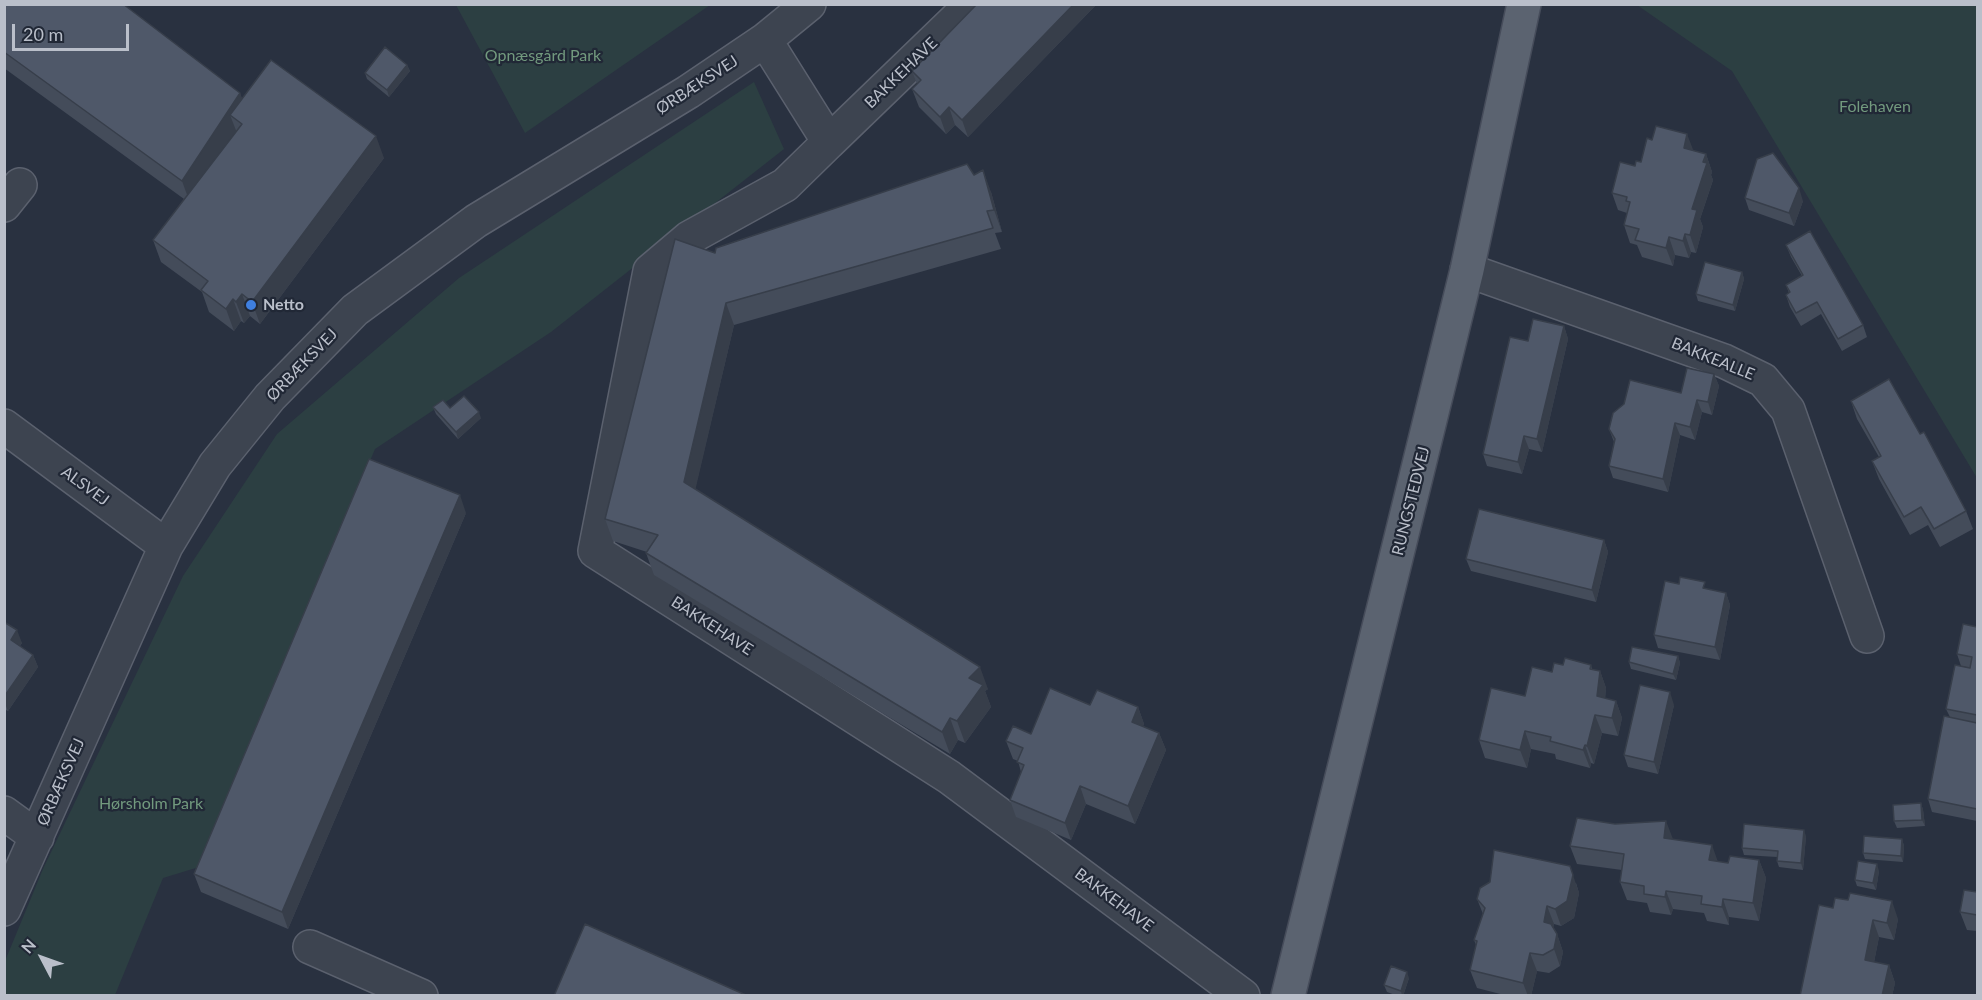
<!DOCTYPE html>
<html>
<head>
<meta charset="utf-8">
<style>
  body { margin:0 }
  #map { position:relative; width:1982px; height:1000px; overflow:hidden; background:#293140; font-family:Lato,sans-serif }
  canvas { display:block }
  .frame { position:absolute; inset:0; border:6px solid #babfca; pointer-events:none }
  .north { position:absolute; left:12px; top:928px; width:60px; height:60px; -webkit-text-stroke:4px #212836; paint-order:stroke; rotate:311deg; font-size:16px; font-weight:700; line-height:24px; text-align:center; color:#babfca }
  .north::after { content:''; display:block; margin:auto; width:21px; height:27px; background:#babfca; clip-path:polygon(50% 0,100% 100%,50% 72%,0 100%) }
  .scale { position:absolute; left:12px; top:24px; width:117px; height:27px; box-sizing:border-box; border:3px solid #babfca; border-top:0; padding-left:8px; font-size:18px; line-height:21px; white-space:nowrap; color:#babfca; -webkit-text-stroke:4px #212836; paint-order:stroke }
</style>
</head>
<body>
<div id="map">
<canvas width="1982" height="1000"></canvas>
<div class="frame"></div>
<div class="north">N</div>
<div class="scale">20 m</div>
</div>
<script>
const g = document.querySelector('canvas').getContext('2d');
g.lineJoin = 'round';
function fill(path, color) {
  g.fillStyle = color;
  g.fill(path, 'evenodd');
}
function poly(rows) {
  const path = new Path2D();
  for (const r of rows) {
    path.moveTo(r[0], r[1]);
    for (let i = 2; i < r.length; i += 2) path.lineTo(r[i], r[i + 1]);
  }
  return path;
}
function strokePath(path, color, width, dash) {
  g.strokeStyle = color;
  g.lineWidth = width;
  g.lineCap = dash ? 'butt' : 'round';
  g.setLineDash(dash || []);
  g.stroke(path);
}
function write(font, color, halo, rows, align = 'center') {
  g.font = font + ' Lato,sans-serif';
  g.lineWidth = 4.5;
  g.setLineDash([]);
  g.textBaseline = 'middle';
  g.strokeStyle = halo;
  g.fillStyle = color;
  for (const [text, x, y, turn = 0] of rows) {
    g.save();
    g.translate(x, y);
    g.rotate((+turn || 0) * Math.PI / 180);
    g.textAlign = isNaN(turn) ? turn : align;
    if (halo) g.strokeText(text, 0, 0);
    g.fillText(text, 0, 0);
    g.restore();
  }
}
fill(poly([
  [456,5,710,5,525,133],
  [1637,5,1977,5,1977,478,1732,71],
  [754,82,784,149,551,332,375,449,199,867,163,878,115,995,5,996,5,961,43,869,183,576,277,434,459,278]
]), '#2c3f42');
const minor = poly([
  [765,40,829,142,972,4],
  [829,142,785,185,689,238,650,271,595,551,949,777,1243,996],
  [4,205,20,185],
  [1467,270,1724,361,1763,380,1788,410,1867,636],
  [4,426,166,546],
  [4,813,37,837],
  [4,909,166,546,215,465,270,397,355,310,476,221,688,92,765,40,809,4],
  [310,947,421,996]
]);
const major = poly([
  [1288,996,1467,270,1524,4]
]);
strokePath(minor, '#5b616e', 36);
strokePath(major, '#464c5a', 36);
strokePath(minor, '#3d4450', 33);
strokePath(major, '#5b6370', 33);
fill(poly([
  [4,4,240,93,242,99,384,158,260,324,250,316,244,323,241,321,234,331,209,312,202,292,161,262,153,240,184,199,4,68],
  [1096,5,968,137,955,125,946,134,919,107,912,89,917,84,912,71],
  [407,65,410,71,389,97,367,79,365,73],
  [1693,151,1706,154,1712,172,1711,175,1713,180,1700,219,1703,227,1696,253,1691,252,1689,258,1675,255,1673,266,1642,257,1637,245,1630,243,1624,225,1627,213,1618,210,1612,193,1635,166,1641,162],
  [974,175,991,192,1002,232,995,233,1001,249,734,325,695,489,988,689,985,691,991,707,965,743,958,740,950,754,654,575,646,553,647,552,613,541,605,519,715,253],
  [1745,198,1803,201,1794,226,1749,210],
  [1786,245,1863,325,1867,337,1842,351,1821,314,1801,326,1790,307,1786,295,1789,293,1786,285,1802,276,1791,257],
  [1742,272,1744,279,1735,311,1698,301,1696,294],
  [1564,326,1568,339,1542,452,1529,449,1522,474,1487,466,1483,454,1528,341],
  [1714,374,1719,386,1712,415,1702,412,1695,440,1680,435,1668,492,1613,478,1609,466,1614,442,1609,429,1681,393],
  [1851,401,1920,434,1966,511,1973,529,1940,547,1928,525,1910,535,1879,479,1872,461,1879,457,1857,419],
  [433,407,450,408,481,418,458,439,436,414],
  [466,513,288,929,201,892,194,874],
  [1604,540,1608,552,1596,602,1471,571,1466,559],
  [1708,589,1726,593,1730,605,1720,660,1658,648,1654,635],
  [4,622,22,643,20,646,33,655,38,667,8,711,4,709],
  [1977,623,1977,821,1932,812,1928,799,1950,717,1946,709,1970,668,1961,666,1957,654,1977,627],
  [1678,656,1680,663,1676,680,1631,669,1629,662],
  [1591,665,1592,669,1600,671,1606,688,1605,698,1616,701,1622,718,1618,736,1602,733,1594,764,1591,763,1590,768,1556,759,1555,754,1531,749,1527,768,1485,758,1479,740,1525,696,1552,672],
  [1090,705,1138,707,1144,724,1143,726,1159,733,1166,750,1135,824,1086,804,1071,840,1016,817,1010,800,1021,772,1018,761,1013,759,1006,741,1031,734],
  [1674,705,1658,774,1628,767,1624,755],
  [1921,803,1923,810,1925,826,1897,828,1894,821],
  [1806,836,1803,870,1779,867,1777,861,1777,857,1744,855,1742,848],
  [1673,839,1718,862,1728,863,1759,860,1766,878,1759,921,1729,917,1729,925,1707,921,1704,913,1673,909,1671,915,1650,912,1647,903,1627,900,1620,882,1622,870,1577,864,1570,846],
  [1902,839,1904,846,1903,862,1865,859,1863,853],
  [1879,871,1876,890,1857,886,1855,880],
  [1576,883,1579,893,1574,918,1561,926,1554,924,1553,928,1557,934,1563,952,1560,966,1549,973,1537,971,1531,996,1508,996,1477,988,1470,970,1476,945,1474,940,1483,914,1477,899],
  [1977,892,1977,931,1967,930,1960,912],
  [1848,900,1898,919,1894,940,1879,937,1874,962,1889,965,1895,983,1892,996,1800,996,1833,908],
  [1409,978,1403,996,1398,996,1387,992,1384,985]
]), '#444c5a');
fill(poly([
  [1074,4,1096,4,1096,5,968,137,962,120],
  [407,65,410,71,389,97,387,90],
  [240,93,248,115,230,115,237,133,190,203,182,181],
  [949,107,955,125,946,134,940,117],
  [1687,134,1694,152,1684,148],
  [376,136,384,158,260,324,252,302],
  [1706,154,1712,172,1711,175,1713,180,1700,219,1703,227,1696,253,1690,235,1692,209],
  [983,170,991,192,1002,232,994,210],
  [1799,188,1803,201,1794,226,1789,213],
  [1685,234,1691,252,1689,258,1683,241],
  [1669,237,1675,255,1673,266,1666,248],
  [1742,272,1744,279,1735,311,1733,305],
  [242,294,250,316,244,323,236,302],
  [233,299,241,321,234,331,226,309],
  [726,303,734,325,692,504,684,482],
  [1564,326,1568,339,1542,452,1537,439],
  [1714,374,1719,386,1712,415,1708,402],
  [1697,400,1702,412,1695,440,1690,427],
  [479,412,481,418,458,439,456,432],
  [1675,423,1680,435,1668,492,1663,479],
  [1524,436,1529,449,1522,474,1518,462],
  [460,495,466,513,288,929,282,912],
  [1604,540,1608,552,1596,602,1592,590],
  [1726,593,1730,605,1720,660,1715,647],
  [17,630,22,643,15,652,11,640],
  [33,655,38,667,8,711,4,701,4,697],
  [1678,656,1680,663,1676,680,1673,674],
  [980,667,988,689,985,691,991,707,965,743,957,721,969,678],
  [1600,671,1606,688,1604,714,1597,696],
  [1670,692,1674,705,1658,774,1654,762],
  [1616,701,1622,718,1618,736,1612,718],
  [1138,707,1144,724,1138,739,1132,722],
  [1595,715,1602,733,1594,764,1587,746],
  [950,718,958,740,950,754,942,732],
  [1525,731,1531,749,1527,768,1520,750],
  [1159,733,1166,750,1135,824,1128,806],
  [1585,745,1591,763,1590,768,1583,750],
  [1080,786,1086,804,1071,840,1065,823],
  [1921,803,1923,810,1925,826,1922,820],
  [1666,821,1673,839,1664,838],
  [1804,830,1806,836,1803,870,1801,863],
  [1902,839,1904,846,1903,862,1901,856],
  [1712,845,1718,862,1709,860],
  [1759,860,1766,878,1759,921,1753,903],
  [1877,864,1879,871,1876,890,1873,883],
  [1570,866,1579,893,1574,918,1561,926,1555,909],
  [1666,891,1673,909,1671,915,1665,897],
  [1723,899,1729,917,1729,925,1722,907],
  [1892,901,1898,919,1894,940,1887,923],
  [1547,906,1554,924,1550,940,1544,922],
  [1873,920,1879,937,1871,977,1865,960],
  [1557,934,1563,952,1560,966,1554,949],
  [1530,953,1537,971,1531,996,1528,996,1523,983],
  [1889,965,1895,983,1892,996,1882,996],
  [1407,972,1409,978,1403,996,1402,996,1401,991]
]), '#373e4a');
const building = poly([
  [4,4,123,4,240,93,182,181,4,52,4,4],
  [977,4,1074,4,962,120,949,107,940,117,912,89,921,80,912,71,977,4],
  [385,47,407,65,387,90,365,73,385,47],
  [271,60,376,136,252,302,242,294,236,302,233,299,226,309,201,290,208,281,153,240,242,124,230,115,271,60],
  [1656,126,1687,134,1684,148,1706,154,1703,162,1707,163,1692,209,1697,210,1690,235,1685,234,1683,241,1669,237,1666,248,1635,240,1639,229,1624,225,1630,202,1626,201,1627,197,1612,193,1620,162,1635,166,1636,161,1641,162,1647,138,1652,140,1656,126],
  [1773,153,1799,188,1789,213,1745,198,1757,159,1773,153],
  [967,164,974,175,983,170,994,210,987,211,993,228,726,303,684,482,980,667,969,678,983,685,957,721,950,718,942,732,646,553,658,535,605,519,675,239,715,253,716,248,967,164],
  [1810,231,1863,325,1838,339,1817,302,1796,313,1786,295,1790,292,1786,285,1803,275,1786,245,1810,231],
  [1705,262,1742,272,1733,305,1696,294,1705,262],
  [1533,319,1564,326,1537,439,1524,436,1518,462,1483,454,1510,337,1528,341,1533,319],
  [1687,368,1714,374,1708,402,1697,400,1690,427,1675,423,1663,479,1609,466,1615,439,1609,429,1613,413,1624,404,1630,380,1681,393,1687,368],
  [1889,379,1920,434,1924,432,1966,511,1934,529,1921,507,1904,517,1872,461,1881,456,1851,401,1889,379],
  [464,396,479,412,456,432,433,407,443,400,450,408,464,396],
  [369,459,460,495,282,912,194,874,369,459],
  [1479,509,1604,540,1592,590,1466,559,1479,509],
  [1680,577,1705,582,1703,588,1726,593,1715,647,1654,635,1665,581,1679,584,1680,577],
  [4,622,17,630,11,640,33,655,4,697,4,622],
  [1977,623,1977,715,1946,709,1955,665,1970,668,1972,657,1957,654,1963,624,1977,627,1977,623],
  [1632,647,1678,656,1673,674,1629,662,1632,647],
  [1565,658,1591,665,1590,669,1600,671,1597,696,1616,701,1612,718,1595,715,1587,746,1585,745,1583,750,1550,741,1551,737,1525,731,1520,750,1479,740,1491,688,1525,696,1532,667,1552,672,1554,663,1563,665,1565,658],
  [1640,685,1670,692,1654,762,1624,755,1640,685],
  [1050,688,1090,705,1097,690,1138,707,1132,722,1159,733,1128,806,1080,786,1065,823,1010,800,1024,765,1017,762,1023,748,1006,741,1013,726,1031,734,1050,688],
  [1944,716,1977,723,1977,809,1928,799,1944,716],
  [1921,803,1922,820,1894,821,1893,805,1921,803],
  [1577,818,1615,824,1666,821,1664,838,1712,845,1709,860,1728,863,1730,856,1759,860,1753,903,1723,899,1722,907,1701,904,1702,896,1666,891,1665,897,1644,894,1644,886,1620,882,1624,854,1570,846,1577,818],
  [1744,824,1804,830,1801,863,1777,861,1778,851,1742,848,1744,824],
  [1864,836,1902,839,1901,856,1863,853,1864,836],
  [1494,850,1570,866,1573,875,1567,901,1555,909,1547,906,1544,922,1551,924,1557,934,1554,949,1543,955,1530,953,1523,983,1470,970,1477,941,1474,940,1485,908,1477,899,1480,888,1490,882,1494,850],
  [1858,861,1877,864,1873,883,1855,880,1858,861],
  [1964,890,1977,892,1977,915,1960,912,1964,890],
  [1850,893,1892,901,1887,923,1873,920,1865,960,1889,965,1882,996,1800,996,1819,905,1833,908,1835,898,1848,900,1850,893],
  [585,924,748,996,554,996,585,924],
  [1391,966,1407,972,1401,991,1384,985,1391,966]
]);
fill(building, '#4f5869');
strokePath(building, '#373e4a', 1.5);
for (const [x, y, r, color] of [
  [251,305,6,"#3f7fe0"]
]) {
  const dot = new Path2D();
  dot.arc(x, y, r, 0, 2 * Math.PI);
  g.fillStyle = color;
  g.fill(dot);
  strokePath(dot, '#212836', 2);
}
write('16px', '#729a7e', '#212836', [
  ["Opnæsgård Park",543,56],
  ["Folehaven",1875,107],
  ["Hørsholm Park",151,804]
]);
write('16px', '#babfca', '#212836', [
  ["BAKKEHAVE",901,73,-44],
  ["ØRBÆKSVEJ",697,85,-33],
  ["BAKKEALLE",1713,359,22],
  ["ØRBÆKSVEJ",302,365,-46],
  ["ALSVEJ",85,486,36],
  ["RUNGSTEDVEJ",1411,501,-76],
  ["BAKKEHAVE",712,626,33],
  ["ØRBÆKSVEJ",61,782,-66],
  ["BAKKEHAVE",1114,900,37]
]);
write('bold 16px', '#babfca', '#212836', [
  ["Netto",263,305]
], 'left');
</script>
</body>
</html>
